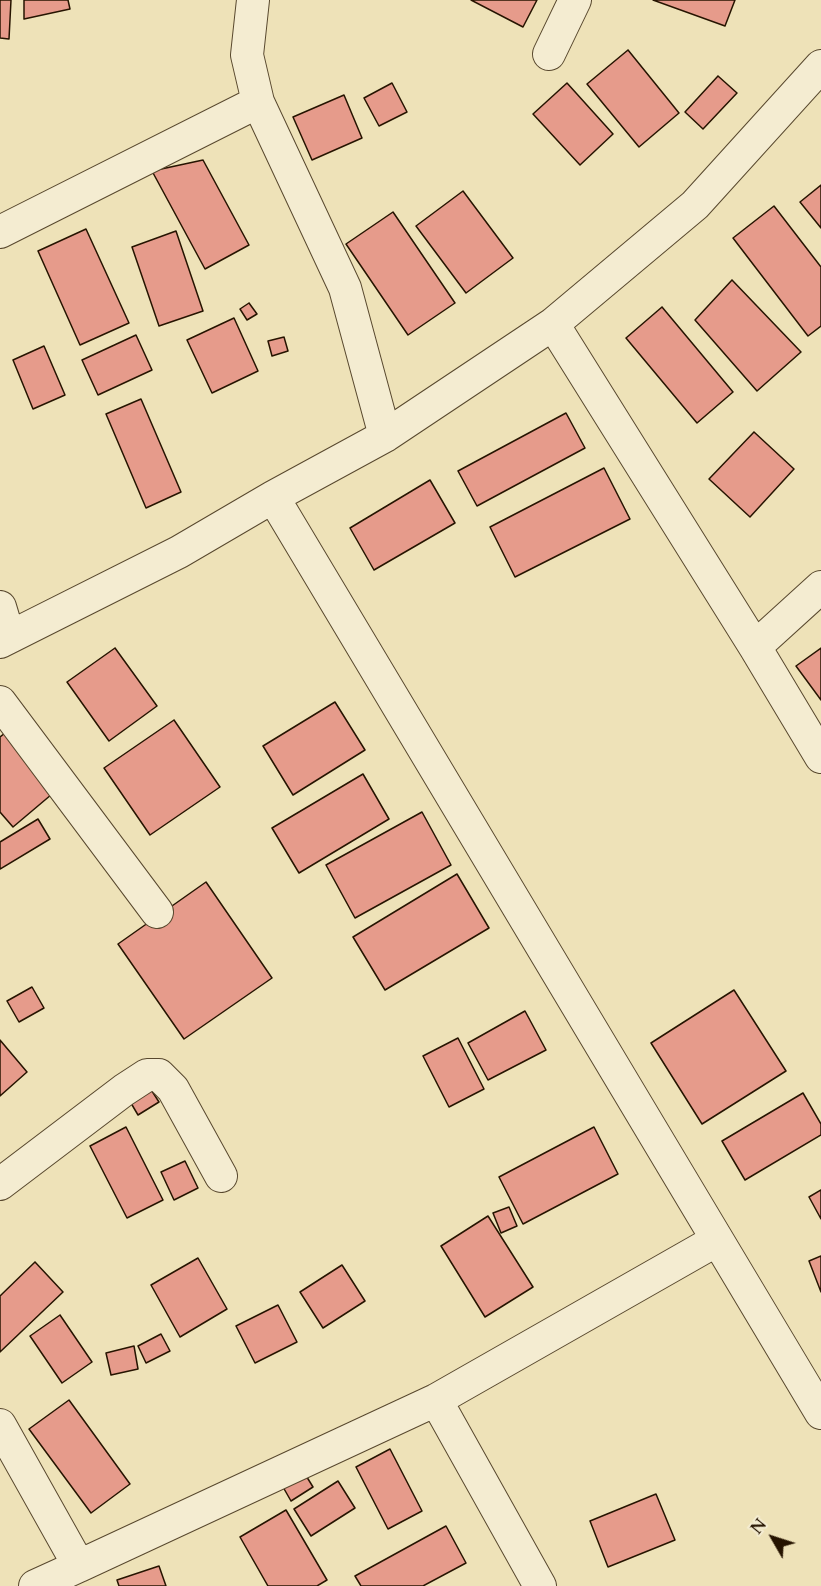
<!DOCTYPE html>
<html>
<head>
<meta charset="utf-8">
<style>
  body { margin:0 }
  #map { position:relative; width:821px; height:1586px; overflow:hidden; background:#eee2b8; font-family:Cardo,serif }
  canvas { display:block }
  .north { position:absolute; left:743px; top:1508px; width:60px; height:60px; -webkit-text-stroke:4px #f4ecd1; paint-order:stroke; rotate:309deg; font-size:16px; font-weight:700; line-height:24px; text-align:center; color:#261400 }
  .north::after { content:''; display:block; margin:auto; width:21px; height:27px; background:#261400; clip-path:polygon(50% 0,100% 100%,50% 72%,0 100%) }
</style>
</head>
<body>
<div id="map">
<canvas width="821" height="1586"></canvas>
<div class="north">N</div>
</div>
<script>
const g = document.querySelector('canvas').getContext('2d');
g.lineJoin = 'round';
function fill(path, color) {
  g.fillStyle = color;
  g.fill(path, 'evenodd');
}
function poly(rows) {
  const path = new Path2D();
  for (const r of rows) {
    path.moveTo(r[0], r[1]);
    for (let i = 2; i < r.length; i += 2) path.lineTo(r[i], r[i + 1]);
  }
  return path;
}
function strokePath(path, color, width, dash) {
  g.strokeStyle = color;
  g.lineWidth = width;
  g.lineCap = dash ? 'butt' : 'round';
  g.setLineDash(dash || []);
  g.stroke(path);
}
const building = poly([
  [0,0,11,0,9,39,0,38,0,0],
  [24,0,68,0,70,9,24,19,24,0],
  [471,0,537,0,523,27,471,0],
  [653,0,735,0,725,26,653,0],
  [628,50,679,113,639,147,587,84,628,50],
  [718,76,737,93,703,129,685,112,718,76],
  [392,83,407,112,379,126,364,98,392,83],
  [567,83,613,134,580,165,533,114,567,83],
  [344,95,362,138,312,160,293,117,344,95],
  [203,160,249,245,205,269,152,171,203,160],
  [821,185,821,228,800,202,821,185],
  [463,191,513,258,466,293,416,226,463,191],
  [774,206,821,267,821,326,808,336,733,238,774,206],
  [393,212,455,303,408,335,346,244,393,212],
  [86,229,129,323,80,345,38,251,86,229],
  [176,231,203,311,159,326,132,247,176,231],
  [732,280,801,352,757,391,695,320,732,280],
  [249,303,257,314,247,320,240,309,249,303],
  [662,307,733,392,697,423,626,338,662,307],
  [234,318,258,371,212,393,187,340,234,318],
  [136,335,152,370,98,395,82,360,136,335],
  [284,337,288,351,272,356,268,341,284,337],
  [44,346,65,395,33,409,13,360,44,346],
  [141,399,181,492,146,508,106,414,141,399],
  [566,413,585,448,477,506,458,471,566,413],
  [754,432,794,469,750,517,709,479,754,432],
  [604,468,630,519,515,577,490,527,604,468],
  [430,480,455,523,374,570,350,528,430,480],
  [115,648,157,706,109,741,67,682,115,648],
  [821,648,821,700,796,666,821,648],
  [335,702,365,750,293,795,263,746,335,702],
  [174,720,220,787,150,835,104,768,174,720],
  [9,730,58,789,13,827,0,812,0,737,9,730],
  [363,774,389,819,299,873,272,828,363,774],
  [422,812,451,865,355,918,326,865,422,812],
  [38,819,50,839,0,869,0,842,38,819],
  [457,874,489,928,385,990,353,937,457,874],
  [206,882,272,978,184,1039,118,944,206,882],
  [32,987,44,1008,19,1022,7,1001,32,987],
  [734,990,786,1071,702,1124,651,1043,734,990],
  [525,1011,546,1050,488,1080,468,1043,525,1011],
  [458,1038,484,1089,449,1107,423,1056,458,1038],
  [0,1040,27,1072,0,1096,0,1040],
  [148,1085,159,1102,138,1115,128,1098,148,1085],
  [803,1093,821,1124,821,1135,745,1180,722,1141,803,1093],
  [126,1127,163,1200,127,1218,90,1146,126,1127],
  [594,1127,618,1174,523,1224,499,1177,594,1127],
  [185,1161,198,1188,174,1200,161,1172,185,1161],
  [821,1190,821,1219,809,1197,821,1190],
  [509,1207,517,1226,501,1233,493,1213,509,1207],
  [488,1216,533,1287,485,1317,441,1246,488,1216],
  [821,1256,821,1292,809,1261,821,1256],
  [198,1258,227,1309,180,1337,151,1285,198,1258],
  [35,1262,63,1292,0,1352,0,1296,35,1262],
  [342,1265,365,1301,323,1328,300,1292,342,1265],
  [278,1305,297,1342,255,1363,236,1326,278,1305],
  [60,1315,92,1362,62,1383,30,1336,60,1315],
  [161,1334,170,1351,146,1363,138,1346,161,1334],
  [134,1346,138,1369,111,1375,106,1353,134,1346],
  [69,1400,130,1484,91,1513,29,1429,69,1400],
  [390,1449,422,1511,388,1529,356,1467,390,1449],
  [305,1474,313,1487,291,1501,283,1487,305,1474],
  [338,1481,355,1508,311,1536,294,1509,338,1481],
  [656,1494,675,1540,608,1567,590,1521,656,1494],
  [286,1510,327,1580,317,1586,268,1586,240,1537,286,1510],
  [446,1526,466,1563,423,1586,361,1586,355,1576,446,1526],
  [159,1566,166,1586,119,1586,117,1580,159,1566]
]);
fill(building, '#e69b8b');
strokePath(building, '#261400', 1.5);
const street = poly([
  [253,0,247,55,258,102,345,288,385,436],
  [549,54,575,0],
  [0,232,258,102],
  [553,324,755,647,821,757],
  [273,497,821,1413],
  [0,607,9,637],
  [0,642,179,552,273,497,385,436,553,324,695,205,821,66],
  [755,647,821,587],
  [0,702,157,912],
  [0,1184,124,1090,147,1075,159,1075,173,1089,221,1176],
  [436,1400,540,1586],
  [0,1425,79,1566,35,1586],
  [79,1566,436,1400,717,1240]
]);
strokePath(street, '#58482e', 34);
strokePath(street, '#f4ecd1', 32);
</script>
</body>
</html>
